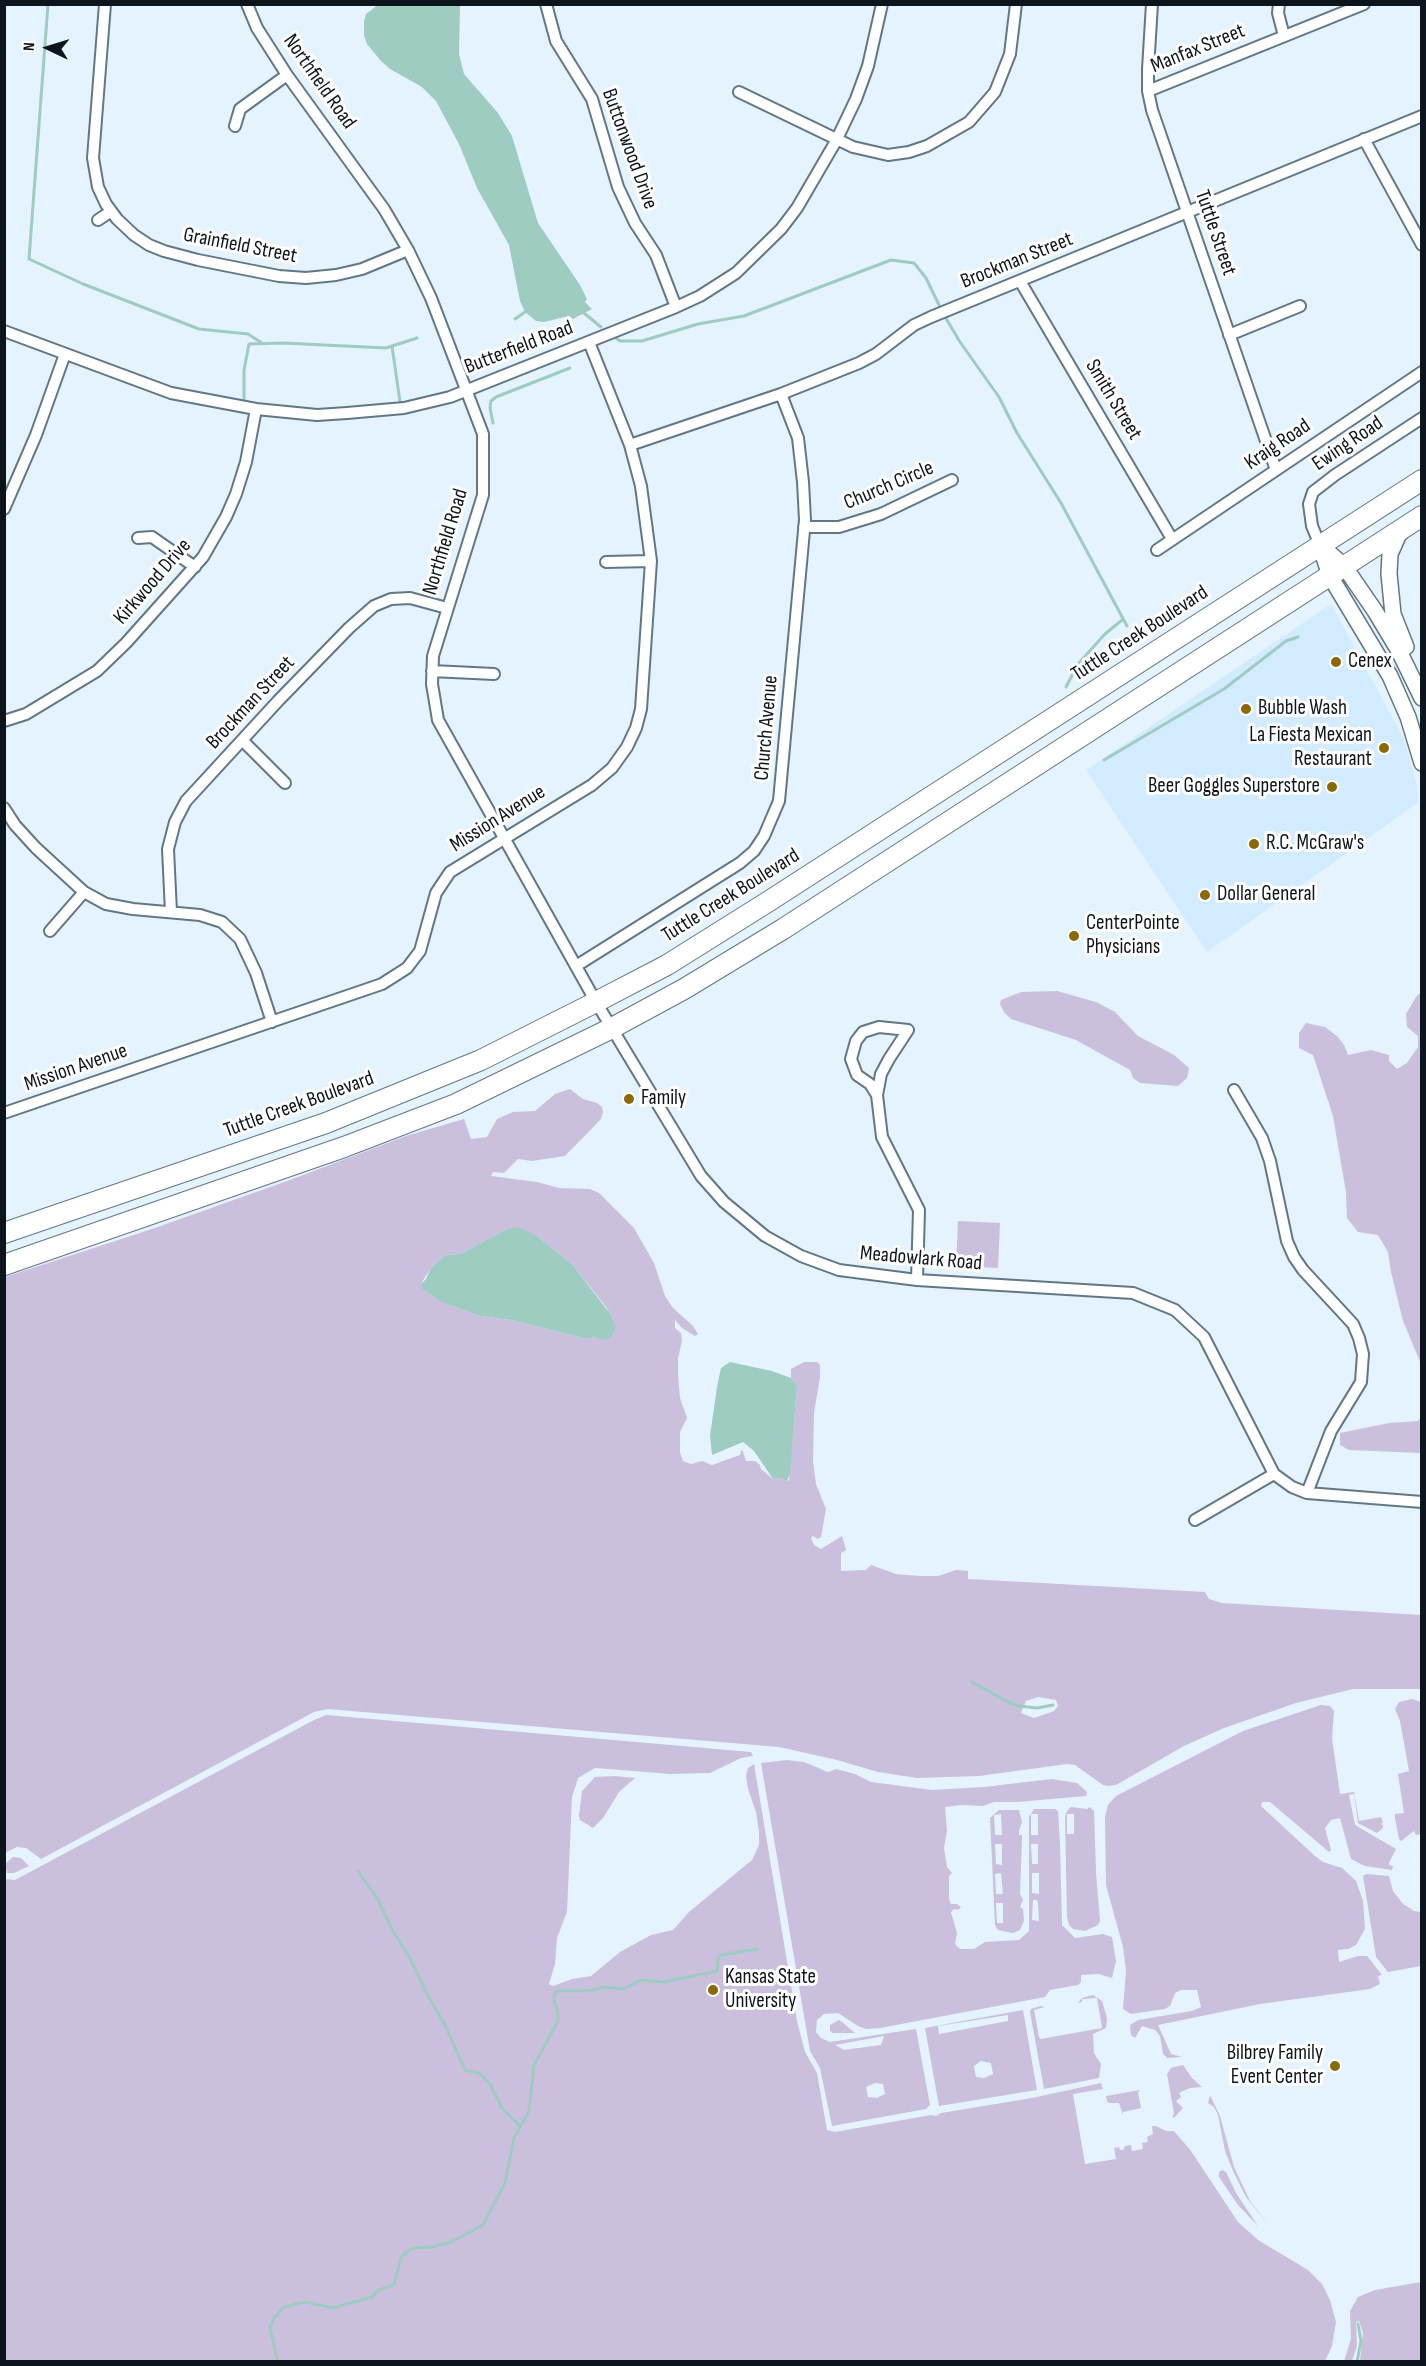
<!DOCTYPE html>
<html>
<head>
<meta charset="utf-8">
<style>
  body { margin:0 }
  #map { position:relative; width:1426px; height:2366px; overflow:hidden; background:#e4f3fe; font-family:"Sofia Sans Condensed",sans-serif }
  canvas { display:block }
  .frame { position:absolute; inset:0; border:6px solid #0c151b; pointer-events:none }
  .north { position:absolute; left:18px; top:18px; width:60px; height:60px; -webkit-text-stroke:4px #fff; paint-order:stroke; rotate:274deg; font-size:16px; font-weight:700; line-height:24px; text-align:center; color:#0c151b }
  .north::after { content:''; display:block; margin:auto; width:21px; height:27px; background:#0c151b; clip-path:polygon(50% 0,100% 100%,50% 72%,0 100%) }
</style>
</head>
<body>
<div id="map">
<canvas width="1426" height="2366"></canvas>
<div class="frame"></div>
<div class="north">N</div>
</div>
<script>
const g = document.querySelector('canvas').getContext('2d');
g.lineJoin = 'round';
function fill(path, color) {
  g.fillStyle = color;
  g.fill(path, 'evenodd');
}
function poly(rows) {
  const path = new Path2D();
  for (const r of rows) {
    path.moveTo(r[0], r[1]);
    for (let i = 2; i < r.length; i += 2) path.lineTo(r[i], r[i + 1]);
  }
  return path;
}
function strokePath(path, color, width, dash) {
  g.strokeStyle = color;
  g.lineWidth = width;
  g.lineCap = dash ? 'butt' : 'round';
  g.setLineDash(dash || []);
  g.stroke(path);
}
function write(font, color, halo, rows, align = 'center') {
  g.font = font + ' "Sofia Sans Condensed",sans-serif';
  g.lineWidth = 6;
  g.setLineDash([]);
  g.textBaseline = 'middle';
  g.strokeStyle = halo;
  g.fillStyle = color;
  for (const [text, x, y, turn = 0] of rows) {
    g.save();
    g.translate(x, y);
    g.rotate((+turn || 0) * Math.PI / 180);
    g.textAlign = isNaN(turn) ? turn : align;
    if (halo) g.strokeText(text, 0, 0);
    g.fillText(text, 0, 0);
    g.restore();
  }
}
fill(poly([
  [1331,604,1404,739,1417,786,1419,802,1207,952,1086,770]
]), '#d2ebfe');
fill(poly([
  [1057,991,1096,1002,1115,1012,1138,1036,1174,1055,1189,1068,1187,1078,1178,1086,1140,1083,1133,1078,1130,1070,1076,1040,1011,1019,1004,1012,1000,1004,1001,1000,1021,992],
  [1421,992,1421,1364,1403,1321,1391,1272,1388,1252,1378,1235,1358,1232,1347,1218,1346,1192,1333,1116,1313,1055,1299,1048,1299,1033,1306,1023,1325,1027,1337,1036,1344,1045,1348,1055,1371,1050,1389,1055,1389,1061,1397,1069,1407,1063,1418,1047,1418,1036,1407,1027,1406,1014,1416,997],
  [570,1089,583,1099,597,1103,602,1107,603,1112,601,1119,565,1156,532,1161,518,1159,504,1173,493,1172,491,1176,537,1182,559,1188,590,1189,599,1193,634,1228,654,1263,665,1296,673,1308,693,1326,698,1334,695,1336,682,1328,675,1320,675,1328,681,1333,682,1340,678,1359,678,1375,680,1398,687,1418,680,1432,680,1453,683,1461,691,1464,702,1461,712,1465,740,1455,742,1449,746,1461,755,1461,760,1465,761,1469,773,1479,780,1478,787,1481,789,1480,797,1385,791,1378,791,1369,804,1362,817,1362,820,1365,820,1377,814,1413,813,1461,816,1484,826,1509,821,1537,818,1539,813,1536,811,1538,814,1545,821,1549,842,1536,846,1550,841,1553,841,1571,866,1570,871,1565,896,1574,919,1576,938,1576,956,1570,968,1571,968,1579,1205,1592,1209,1599,1222,1603,1421,1615,1421,1689,1353,1689,1296,1703,1224,1728,1184,1746,1116,1785,1109,1786,1103,1785,1075,1765,1067,1764,979,1776,917,1778,878,1772,837,1760,779,1747,328,1709,314,1712,41,1859,26,1848,17,1847,5,1853,5,1277,152,1229,290,1180,406,1136,464,1119,471,1139,487,1137,497,1119,513,1112,535,1111,555,1094],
  [507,1229,537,1236,573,1265,606,1307,613,1319,594,1337,587,1339,511,1320,480,1316,441,1302,423,1289,422,1282,430,1269,445,1255,460,1254],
  [1038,1697,1056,1700,1058,1706,1054,1711,1034,1718,1021,1713,1026,1701],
  [958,1221,1000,1223,998,1268,956,1266],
  [1421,1417,1421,1453,1349,1450,1340,1445,1340,1433,1389,1423,1418,1421],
  [1412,1699,1421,1702,1421,1834,1416,1835,1414,1831,1401,1841,1399,1839,1395,1819,1395,1814,1404,1813,1398,1774,1409,1771,1400,1721,1395,1709,1399,1702],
  [1321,1705,1330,1706,1334,1711,1332,1739,1340,1794,1354,1792,1359,1821,1381,1817,1383,1823,1380,1824,1383,1825,1383,1828,1377,1833,1358,1823,1354,1794,1349,1795,1355,1825,1396,1849,1389,1863,1389,1865,1393,1866,1392,1870,1365,1866,1351,1859,1340,1818,1331,1820,1325,1828,1331,1850,1329,1852,1270,1802,1262,1802,1261,1806,1315,1856,1323,1862,1342,1868,1356,1881,1363,1901,1365,1929,1356,1945,1348,1949,1338,1950,1339,1962,1358,1956,1367,1956,1382,1975,1378,1976,1380,1984,1370,1989,1260,2004,1158,2025,1171,2054,1182,2057,1167,2058,1163,2054,1160,2036,1155,2030,1142,2026,1135,2038,1131,2035,1130,2025,1138,2020,1192,2011,1201,2007,1197,1990,1181,1990,1175,1993,1170,2006,1165,2009,1131,2014,1123,2009,1126,1971,1123,1947,1106,1885,1105,1817,1108,1805,1116,1796,1243,1731],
  [326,1715,751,1752,753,1756,741,1758,710,1773,671,1774,595,1768,578,1778,572,1797,567,1912,557,1938,555,1964,549,1984,553,1986,572,1979,591,1976,620,1952,651,1935,673,1930,689,1912,752,1860,759,1845,759,1831,756,1812,748,1789,746,1775,748,1768,754,1764,797,2021,805,2052,817,2073,827,2130,835,2132,931,2115,936,2116,941,2113,1032,2098,1101,2083,1103,2089,1073,2094,1085,2164,1116,2159,1114,2148,1119,2147,1120,2150,1123,2150,1125,2146,1131,2145,1132,2151,1143,2149,1142,2143,1148,2142,1147,2137,1153,2134,1152,2126,1156,2126,1166,2131,1174,2131,1191,2151,1238,2222,1258,2240,1308,2270,1322,2284,1330,2300,1336,2322,1332,2346,1325,2361,5,2361,5,1879,15,1880,314,1720],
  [787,1760,804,1762,828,1772,836,1769,855,1774,871,1782,932,1790,984,1787,1052,1779,1077,1783,1087,1792,1086,1796,1017,1802,994,1802,983,1806,962,1805,945,1807,947,1831,944,1848,947,1867,952,1873,949,1876,949,1899,951,1904,957,1904,961,1907,958,1910,954,1909,951,1912,957,1933,955,1944,960,1949,974,1949,985,1942,1019,1940,1029,1931,1029,1817,1034,1809,1055,1809,1058,1811,1060,1844,1062,1925,1075,1938,1103,1934,1112,1937,1116,1961,1112,1978,1099,1974,1081,1975,1081,1982,1078,1985,1050,1990,1045,1997,880,2028,866,2029,858,2026,838,2013,824,2014,817,2020,816,2032,821,2038,830,2042,916,2029,930,2105,926,2109,832,2126,820,2068,810,2051,761,1763],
  [1031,1814,1038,1814,1038,1835,1031,1835],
  [1031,1844,1038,1844,1038,1864,1032,1864],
  [1032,1873,1039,1873,1039,1894,1032,1893],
  [1033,1900,1037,1900,1038,1903,1039,1921,1032,1920],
  [884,2036,881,2045,844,2050,835,2045],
  [875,2083,883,2084,885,2094,877,2098,868,2097,866,2087],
  [615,1776,635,1778,619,1792,603,1818,593,1828,580,1820,579,1816,582,1791,595,1777],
  [1071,1807,1087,1809,1090,1807,1094,1811,1096,1872,1100,1921,1098,1925,1085,1931,1073,1929,1069,1925,1067,1917,1065,1817,1067,1811],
  [1067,1814,1074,1814,1074,1834,1067,1834],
  [999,1810,1019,1810,1022,1822,1019,1831,1019,1835,1022,1835,1022,1838,1020,1894,1023,1900,1020,1907,1023,1909,1024,1921,1020,1930,1013,1933,998,1930,995,1925,990,1818],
  [1001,1814,1002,1835,995,1835,994,1815],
  [995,1844,1002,1844,1002,1865,996,1864],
  [1001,1873,1003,1894,996,1894,995,1874],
  [1003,1903,1003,1923,997,1923,996,1903],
  [13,1857,21,1858,29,1866,14,1873,7,1873,5,1864],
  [1366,1874,1389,1876,1393,1891,1403,1904,1414,1911,1421,1912,1421,1966,1388,1972,1376,1957,1363,1876],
  [1093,1995,1102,2001,1107,2018,1106,2028,1093,2034,1094,2053,1101,2064,1099,2078,1044,2089,1030,2012,1031,2009,1040,2006,1045,2007,1034,2010,1039,2037,1041,2039,1102,2028,1097,1998,1082,1999,1082,2002,1078,2003,1082,1998],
  [1023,2010,1037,2090,939,2106,925,2028],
  [1008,2015,1008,2021,939,2034,938,2026],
  [981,2061,991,2063,993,2074,984,2078,976,2077,974,2066],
  [839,2020,842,2022,855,2033,833,2033,830,2031,830,2025],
  [1183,2065,1192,2078,1202,2087,1190,2088,1179,2093,1181,2097,1176,2101,1183,2108,1175,2117,1172,2118,1174,2113,1167,2074,1171,2068],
  [1140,2090,1138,2092,1141,2108,1123,2112,1123,2115,1119,2103,1109,2103,1107,2101,1106,2096],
  [1210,2095,1220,2116,1234,2167,1250,2201,1269,2226,1246,2197,1234,2173,1225,2151,1218,2115,1214,2107,1208,2103],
  [1222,2170,1226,2172,1236,2193,1258,2226,1238,2205,1219,2177,1219,2172],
  [1421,2282,1421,2361,1360,2361,1363,2333,1359,2321,1356,2322,1357,2346,1352,2361,1344,2361,1351,2339,1350,2311,1358,2297,1375,2290]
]), '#cabfdd');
fill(poly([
  [378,5,460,5,459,54,464,74,498,113,512,136,538,223,580,285,587,299,585,302,592,309,573,319,569,316,544,322,536,321,525,312,520,301,509,245,477,188,459,144,436,101,422,87,390,69,381,61,367,44,364,35,364,21,366,14],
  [518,1227,537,1236,573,1265,611,1315,616,1327,611,1337,606,1340,594,1337,587,1339,511,1320,480,1316,441,1302,421,1288,421,1284,426,1279,430,1269,445,1255,460,1254,507,1229],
  [730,1362,772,1371,791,1378,797,1385,790,1474,787,1481,780,1478,773,1479,754,1451,743,1442,712,1455,710,1436,717,1387,721,1368]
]), '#9eccc1');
strokePath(poly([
  [48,4,29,259,83,284,199,329,248,334,262,343],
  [584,313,601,327],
  [944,315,960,342,999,397,1017,433,1061,503,1127,626],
  [515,319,525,312],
  [616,338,620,341,642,341,698,324,744,316,891,260,914,263,926,278,941,309],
  [392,346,400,402],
  [244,401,244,370,249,344,283,343,386,348,417,338],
  [493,423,490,408,491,401,496,397,570,368],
  [1066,687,1078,664,1105,634,1122,620],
  [1104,760,1224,689,1286,641,1298,637],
  [1421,1621,1422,1621],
  [972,1682,1010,1703,1020,1706,1037,1708,1053,1705],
  [358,1871,377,1898,393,1931,411,1960,427,1994,445,2025,465,2070,479,2073,490,2084,502,2108,520,2126],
  [278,2362,270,2328,273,2319,284,2307,305,2302,333,2308,372,2297,379,2290,394,2285,401,2257,412,2248,432,2247,451,2242,483,2225,505,2183,514,2138,529,2111,534,2065,558,2021,558,2011,554,2001,554,1994,557,1991,587,1991,605,1987,623,1989,641,1980,663,1982,717,1971,718,1959,721,1955,758,1949],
  [1357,2362,1361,2341,1358,2324]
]), '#9eccc1', 3);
const street = poly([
  [105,4,93,158,98,187,106,204,117,219,134,235,149,245,164,251,198,260,279,276,306,278,336,275,362,269,408,250],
  [247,4,257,28,287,75,384,209,408,250,431,298,483,434,483,495,433,656,432,684,438,720,596,1002,701,1176,724,1202,765,1236,801,1256,839,1270,917,1280,1133,1293,1175,1310,1204,1337,1274,1474],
  [546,4,556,41,592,99,618,187,635,223,656,255,676,307],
  [1152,4,1148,69,1148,91,1152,110,1276,470],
  [1279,4,1278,13,1284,36],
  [1148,91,1364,4],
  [739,92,853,147,888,155,909,152,927,146,969,122,995,92,1010,54,1016,4],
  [235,126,240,109,287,75],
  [1364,139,1422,245],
  [98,220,110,212],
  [1020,281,1172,539],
  [4,331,171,393,256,409,317,415,347,413,404,408,450,397,676,307,700,296,736,273,781,229,797,208,836,141,856,99,868,66,882,4],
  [1229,335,1300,306],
  [630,445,781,394,859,363,876,354,914,325,931,317,1422,116],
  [4,509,36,435,65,354],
  [804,527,839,527,881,514,952,480],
  [138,538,152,537,195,567],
  [1320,545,1312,526,1309,504,1313,492,1335,475,1422,418],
  [1157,550,1422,372],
  [606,562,651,561],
  [432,671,494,674],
  [4,721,26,714,97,671,126,643,203,557,226,517,236,494,246,462,256,409],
  [242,740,285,783],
  [4,808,15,825,36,848,84,892,106,904,133,909,200,915,222,922,240,939,256,973,272,1022],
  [171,912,168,849,175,822,186,801,278,701,349,628,374,606,391,599,410,598,447,608],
  [50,931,84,892],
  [576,966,740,863,754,851,764,836,779,801,805,520,803,482,798,438,781,394],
  [1234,1090,1262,1138,1270,1161,1287,1241,1294,1257,1303,1270,1353,1324,1359,1338,1363,1354,1361,1382,1331,1431,1307,1493],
  [877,1095,881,1074,889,1059,908,1030,879,1027,863,1032,856,1041,851,1059,857,1075,870,1084,877,1095,882,1137,919,1210,917,1280],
  [4,1113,382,984,407,968,420,951,436,893,450,872,592,785,612,768,627,747,636,728,641,709,651,561,641,486,630,445,589,342],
  [1195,1520,1274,1474,1292,1487,1307,1493,1422,1502]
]);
const secondary = poly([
  [1404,528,1398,536,1390,554,1389,574,1393,614,1406,647],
  [1320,545,1330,576,1390,676,1408,717,1422,763],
  [1320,545,1344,566,1375,611,1399,651,1422,698]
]);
const highway = poly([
  [4,1233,326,1123,481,1060,596,1002,667,965,766,903,1422,480],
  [4,1265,344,1147,456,1104,612,1028,684,989,783,929,1422,516]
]);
strokePath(street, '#617788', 14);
strokePath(secondary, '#617788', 18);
strokePath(highway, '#617788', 22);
strokePath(street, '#fff', 10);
strokePath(secondary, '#fff', 15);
strokePath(highway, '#fff', 20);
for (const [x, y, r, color] of [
  [1336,662,6,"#8a6908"],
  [1246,709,6,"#8a6908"],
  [1384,748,6,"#8a6908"],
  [1332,787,6,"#8a6908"],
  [1254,844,6,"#8a6908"],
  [1205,895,6,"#8a6908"],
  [1074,936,6,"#8a6908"],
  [629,1099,6,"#8a6908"],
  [713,1990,6,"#8a6908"],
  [1335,2066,6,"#8a6908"]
]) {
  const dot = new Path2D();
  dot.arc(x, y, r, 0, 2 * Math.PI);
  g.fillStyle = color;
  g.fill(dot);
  strokePath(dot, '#fff', 2);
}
write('21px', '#0c151b', '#fff', [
  ["Manfax Street",1198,49,-22],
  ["Northfield Road",319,82,55],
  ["Buttonwood Drive",629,149,70],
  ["Tuttle Street",1215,233,71],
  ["Grainfield Street",240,246,11],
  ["Brockman Street",1017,261,-22],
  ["Butterfield Road",519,348,-21],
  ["Smith Street",1113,400,59],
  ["Ewing Road",1348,444,-34],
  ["Kraig Road",1278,445,-34],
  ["Church Circle",889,486,-23],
  ["Northfield Road",446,542,-73],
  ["Kirkwood Drive",153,582,-49],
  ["Tuttle Creek Boulevard",1140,634,-33],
  ["Brockman Street",251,703,-47],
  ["Church Avenue",767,728,-85],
  ["Mission Avenue",498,819,-32],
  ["Tuttle Creek Boulevard",731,896,-32],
  ["Mission Avenue",76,1068,-19],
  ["Tuttle Creek Boulevard",299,1105,-20],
  ["Meadowlark Road",921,1259,5]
]);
write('21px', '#0c151b', '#fff', [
  ["Cenex",1348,662],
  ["Bubble Wash",1258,709],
  ["La Fiesta Mexican",1372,736,"right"],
  ["Restaurant",1372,760,"right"],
  ["Beer Goggles Superstore",1320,787,"right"],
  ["R.C. McGraw's",1266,844],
  ["Dollar General",1217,895],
  ["CenterPointe",1086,924],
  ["Physicians",1086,948],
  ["Family",641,1099],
  ["Kansas State",725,1978],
  ["University",725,2002],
  ["Bilbrey Family",1323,2054,"right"],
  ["Event Center",1323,2078,"right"]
], 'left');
</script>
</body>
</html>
